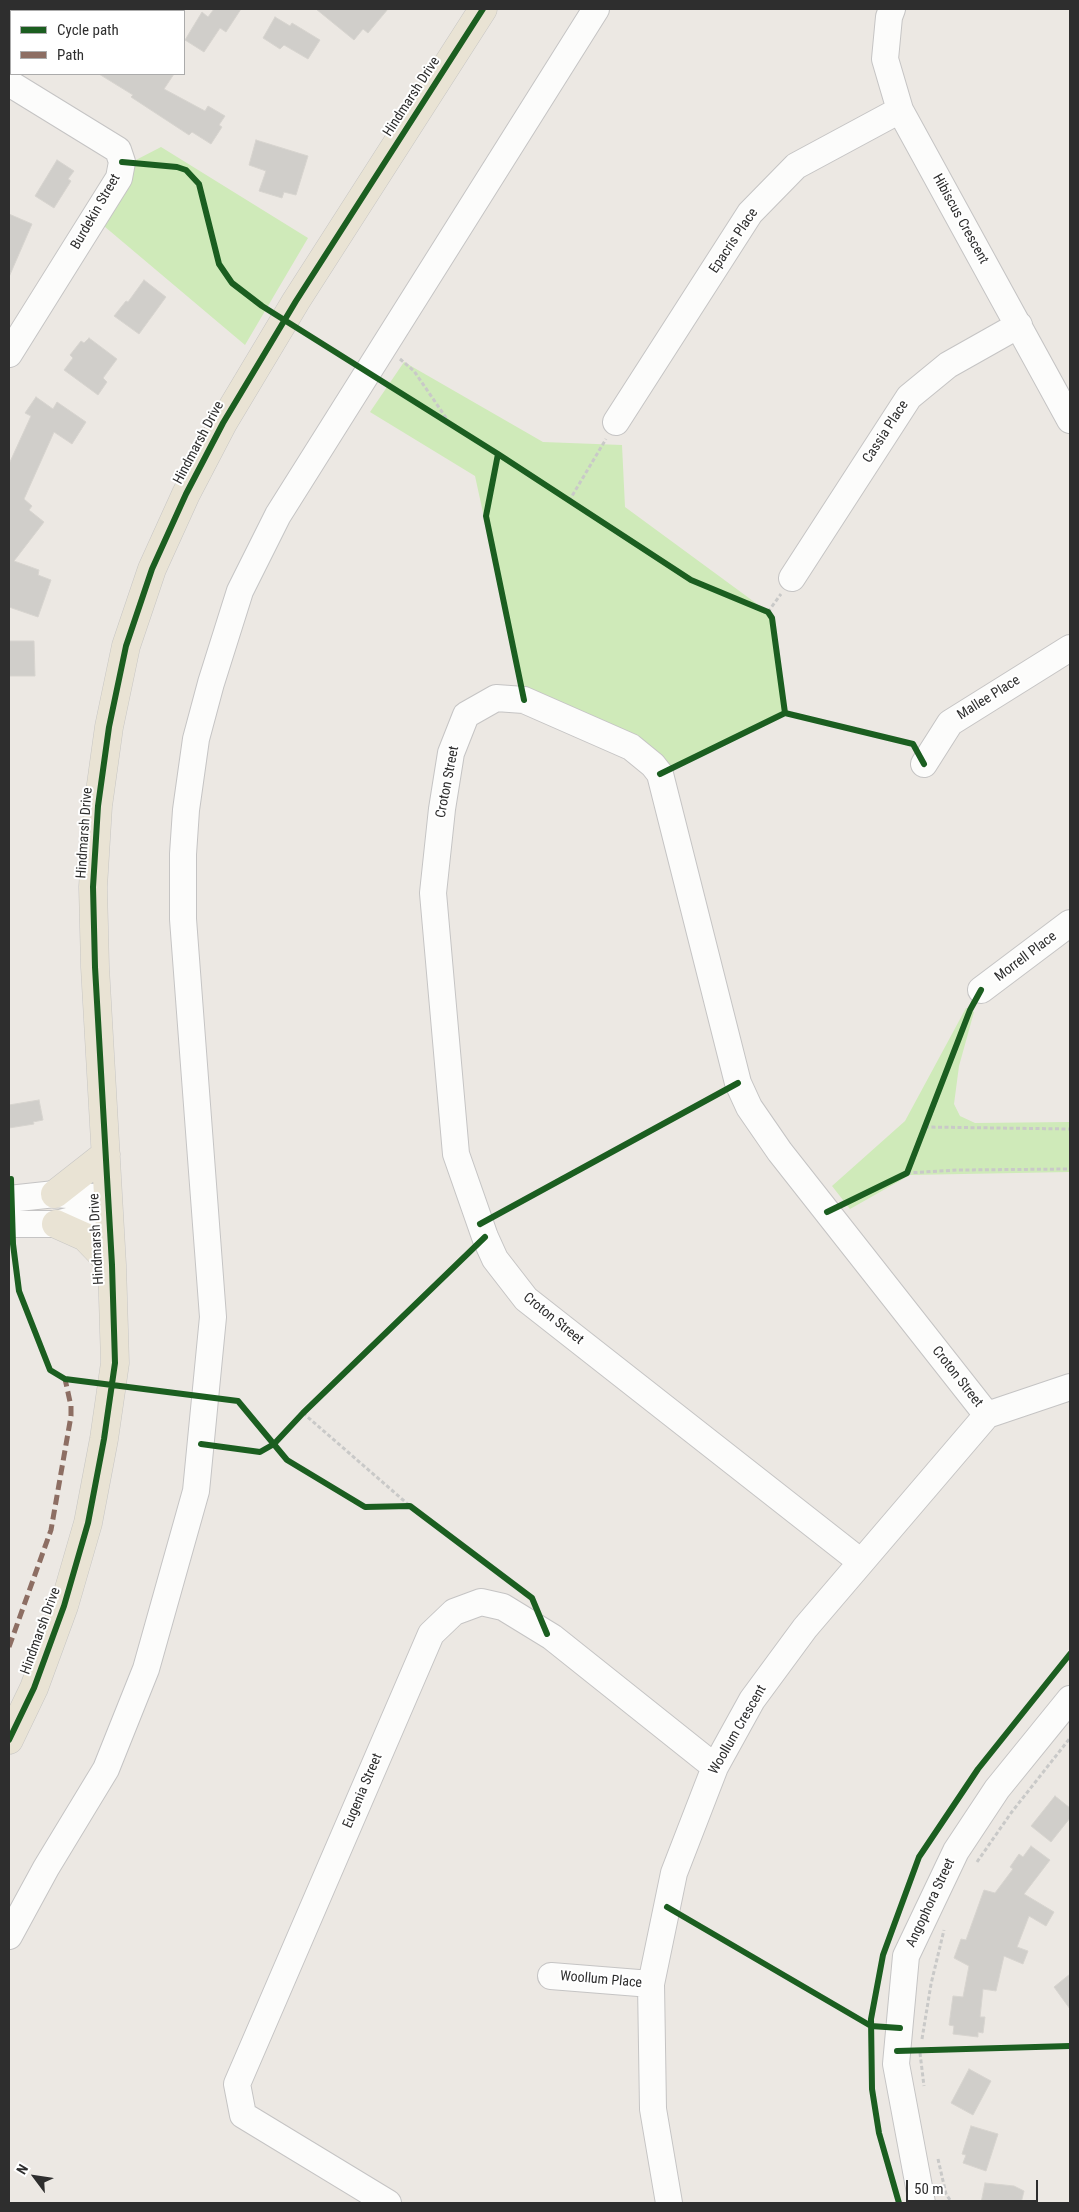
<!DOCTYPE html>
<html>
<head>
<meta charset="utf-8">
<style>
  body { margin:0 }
  #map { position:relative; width:1079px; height:2212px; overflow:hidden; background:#ece8e3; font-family:"Roboto Condensed",sans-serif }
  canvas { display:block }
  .frame { position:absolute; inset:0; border:10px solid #2e2e2e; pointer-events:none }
  .legend { position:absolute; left:10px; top:10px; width:175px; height:65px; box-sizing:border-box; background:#fff; border:1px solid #ababab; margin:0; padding:6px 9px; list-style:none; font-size:15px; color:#2e2e2e }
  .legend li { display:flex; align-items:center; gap:10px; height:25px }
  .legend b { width:25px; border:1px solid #ababab }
  .north { position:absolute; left:10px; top:2152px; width:50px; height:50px; -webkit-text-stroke:4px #fff; paint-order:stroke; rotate:301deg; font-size:14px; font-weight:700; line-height:20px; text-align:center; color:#2e2e2e }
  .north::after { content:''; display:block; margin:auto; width:18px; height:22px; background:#2e2e2e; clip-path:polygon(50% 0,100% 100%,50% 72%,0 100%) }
  .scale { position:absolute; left:906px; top:2180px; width:132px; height:22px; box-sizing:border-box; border:2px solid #2e2e2e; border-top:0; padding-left:6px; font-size:15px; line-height:18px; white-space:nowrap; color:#2e2e2e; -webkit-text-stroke:4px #fff; paint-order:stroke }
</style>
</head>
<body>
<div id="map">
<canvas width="1079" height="2212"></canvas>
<div class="frame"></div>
<ul class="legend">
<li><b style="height:6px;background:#1b5e20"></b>Cycle path</li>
<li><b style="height:6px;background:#8d6e63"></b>Path</li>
</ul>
<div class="north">N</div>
<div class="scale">50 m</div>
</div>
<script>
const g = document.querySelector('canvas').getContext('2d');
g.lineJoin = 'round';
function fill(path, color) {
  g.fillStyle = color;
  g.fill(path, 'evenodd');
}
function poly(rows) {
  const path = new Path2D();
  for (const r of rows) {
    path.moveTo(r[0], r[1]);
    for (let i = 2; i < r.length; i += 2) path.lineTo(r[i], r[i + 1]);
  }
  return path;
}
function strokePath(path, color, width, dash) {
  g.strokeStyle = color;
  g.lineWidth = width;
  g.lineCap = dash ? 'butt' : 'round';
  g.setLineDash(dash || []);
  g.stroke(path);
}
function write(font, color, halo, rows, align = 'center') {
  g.font = font + ' "Roboto Condensed",sans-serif';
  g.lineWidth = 4;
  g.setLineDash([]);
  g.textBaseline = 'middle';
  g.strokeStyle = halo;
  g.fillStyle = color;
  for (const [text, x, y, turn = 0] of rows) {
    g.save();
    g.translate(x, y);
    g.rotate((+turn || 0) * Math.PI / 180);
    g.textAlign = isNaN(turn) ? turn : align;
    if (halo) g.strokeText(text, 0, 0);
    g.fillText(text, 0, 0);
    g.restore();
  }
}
fill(poly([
  [161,147,308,238,245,345,98,221,132,162],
  [404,362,543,442,622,445,625,507,768,612,772,618,785,713,660,774,524,700,475,476,370,412],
  [966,1008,974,1012,959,1066,954,1104,960,1116,975,1123,1070,1122,1070,1172,910,1175,850,1209,832,1186,905,1121]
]), '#cfeab9');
const building = poly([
  [214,9,241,9,226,32,220,28,204,52,185,40,202,12,208,17,214,9],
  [316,9,388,9,368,33,363,29,354,40,316,9],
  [275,17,290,26,292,23,320,40,308,59,284,45,280,49,263,38,275,17],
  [99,74,174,74,164,89,205,111,208,106,225,116,219,125,222,127,211,144,192,132,189,135,131,97,133,95,99,74],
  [256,140,308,156,296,195,284,192,282,198,259,191,266,171,249,165,256,140],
  [57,160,74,171,68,179,71,181,54,208,35,196,57,160],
  [9,214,32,224,9,277,9,214],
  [144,280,166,297,139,334,114,316,126,301,128,302,144,280],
  [89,338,117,359,103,378,107,382,98,395,64,370,73,358,70,355,81,341,84,343,89,338],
  [36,397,53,409,57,402,86,422,72,444,54,432,24,499,32,506,29,510,44,522,14,561,39,570,38,575,51,580,38,617,9,607,9,464,31,416,25,413,36,397],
  [9,641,34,641,35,676,9,676,9,641],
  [39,1100,43,1120,33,1122,34,1124,9,1128,9,1105,39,1100],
  [1055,1796,1070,1808,1070,1818,1051,1842,1031,1826,1055,1796],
  [1031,1846,1050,1860,1024,1894,1054,1912,1046,1926,1029,1916,1017,1947,1028,1951,1023,1964,1004,1956,996,1991,983,1989,980,2017,985,2017,983,2033,978,2032,978,2037,953,2034,954,2026,949,2025,953,1996,963,1997,969,1966,954,1958,961,1939,966,1940,984,1890,995,1893,1013,1869,1010,1867,1019,1854,1023,1857,1031,1846],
  [1070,1974,1070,2009,1054,1987,1070,1974],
  [969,2069,991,2081,973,2115,951,2103,969,2069],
  [971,2126,998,2134,986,2171,963,2163,966,2155,962,2154,971,2126],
  [985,2183,1014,2186,1024,2191,1021,2203,981,2203,985,2183]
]);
fill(building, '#d0ceca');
strokePath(building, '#d7d4cf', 1);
const minor = poly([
  [892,9,889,17,885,59,900,110,1070,420],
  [9,83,118,150,122,162,119,178,9,354],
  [616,422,750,213,796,166,900,110],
  [792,578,909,397,948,365,1019,325],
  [924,764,950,723,1070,648],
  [981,990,1070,923],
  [9,1199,55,1194,93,1197,109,1210],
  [9,1224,56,1224,109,1210],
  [861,1562,526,1299,495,1259,485,1237,456,1154,433,893,442,809,451,753,466,715,496,698,524,700,631,747,653,765,660,774,738,1083,749,1107,780,1152,987,1415],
  [9,1936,46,1868,106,1769,146,1669,196,1491,213,1317,183,919,183,854,186,810,196,739,211,683,240,591,278,515,596,9],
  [551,1976,651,1984],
  [388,2203,243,2115,237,2084,431,1634,454,1612,481,1602,503,1607,552,1637,715,1767],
  [669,2203,653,2109,651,1984,674,1873,715,1767,752,1700,805,1628,987,1415,1070,1387],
  [922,2203,896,2064,906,1956,956,1851,997,1789,1070,1699]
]);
const major = poly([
  [55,1194,106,1154],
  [56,1224,85,1237,112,1265],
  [9,1740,34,1688,64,1606,88,1523,104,1439,115,1363,112,1265,95,967,93,887,98,806,109,727,126,646,152,569,186,494,223,423,296,301,483,9]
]);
strokePath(minor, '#c5c4c4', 28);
strokePath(major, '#c6c5c3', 29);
strokePath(poly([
  [400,359,414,371,451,425],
  [569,501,606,439],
  [768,612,781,594],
  [925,1127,1070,1129],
  [907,1173,958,1170,1070,1169],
  [303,1413,410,1506],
  [977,1862,1011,1813,1070,1738],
  [922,2039,931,1984,944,1930],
  [920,2053,924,2086],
  [938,2159,946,2194,952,2203]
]), '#c9c9c8', 3, [4, 2.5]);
strokePath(minor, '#fcfcfb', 26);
strokePath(major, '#e9e3d4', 28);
strokePath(poly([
  [9,1647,51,1530,71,1416,71,1406,65,1379]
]), '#8d6e63', 5, [10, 5]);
strokePath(poly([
  [122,162,177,167,186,170,199,184,219,264,232,283,262,306,498,454,486,516,524,700],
  [498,454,691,580,768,612,772,618,785,713,660,774],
  [785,713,913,744,924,764],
  [11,1179,13,1244,19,1291,50,1370,65,1379,238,1401,287,1460,365,1507,410,1506,532,1598,547,1634],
  [827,1212,907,1173,970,1010,981,990],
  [480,1224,738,1083],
  [201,1444,260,1452,274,1444,303,1413,485,1237],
  [9,1740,34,1688,64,1606,88,1523,104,1439,115,1363,112,1265,95,967,93,887,98,806,109,727,126,646,152,569,186,494,223,423,296,301,483,9],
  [667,1907,871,2026,900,2028],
  [897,2051,1070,2046],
  [899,2203,879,2133,872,2089,871,2019,883,1955,919,1857,978,1769,1070,1654]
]), '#1b5e20', 6);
write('14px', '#2e2e2e', '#fff', [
  ["Hindmarsh Drive",412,97,-57],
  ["Burdekin Street",96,212,-60],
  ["Hibiscus Crescent",960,219,61],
  ["Epacris Place",734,241,-56],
  ["Cassia Place",886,432,-57],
  ["Hindmarsh Drive",199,443,-62],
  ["Mallee Place",989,698,-32],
  ["Croton Street",448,782,-79],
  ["Hindmarsh Drive",85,833,-86],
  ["Morrell Place",1026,957,-37],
  ["Hindmarsh Drive",97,1239,-93],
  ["Croton Street",553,1319,39],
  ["Croton Street",957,1377,52],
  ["Hindmarsh Drive",41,1631,-70],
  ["Woollum Crescent",738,1730,-60],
  ["Eugenia Street",363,1791,-67],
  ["Angophora Street",931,1903,-65],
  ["Woollum Place",601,1980,5]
]);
</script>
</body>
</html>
